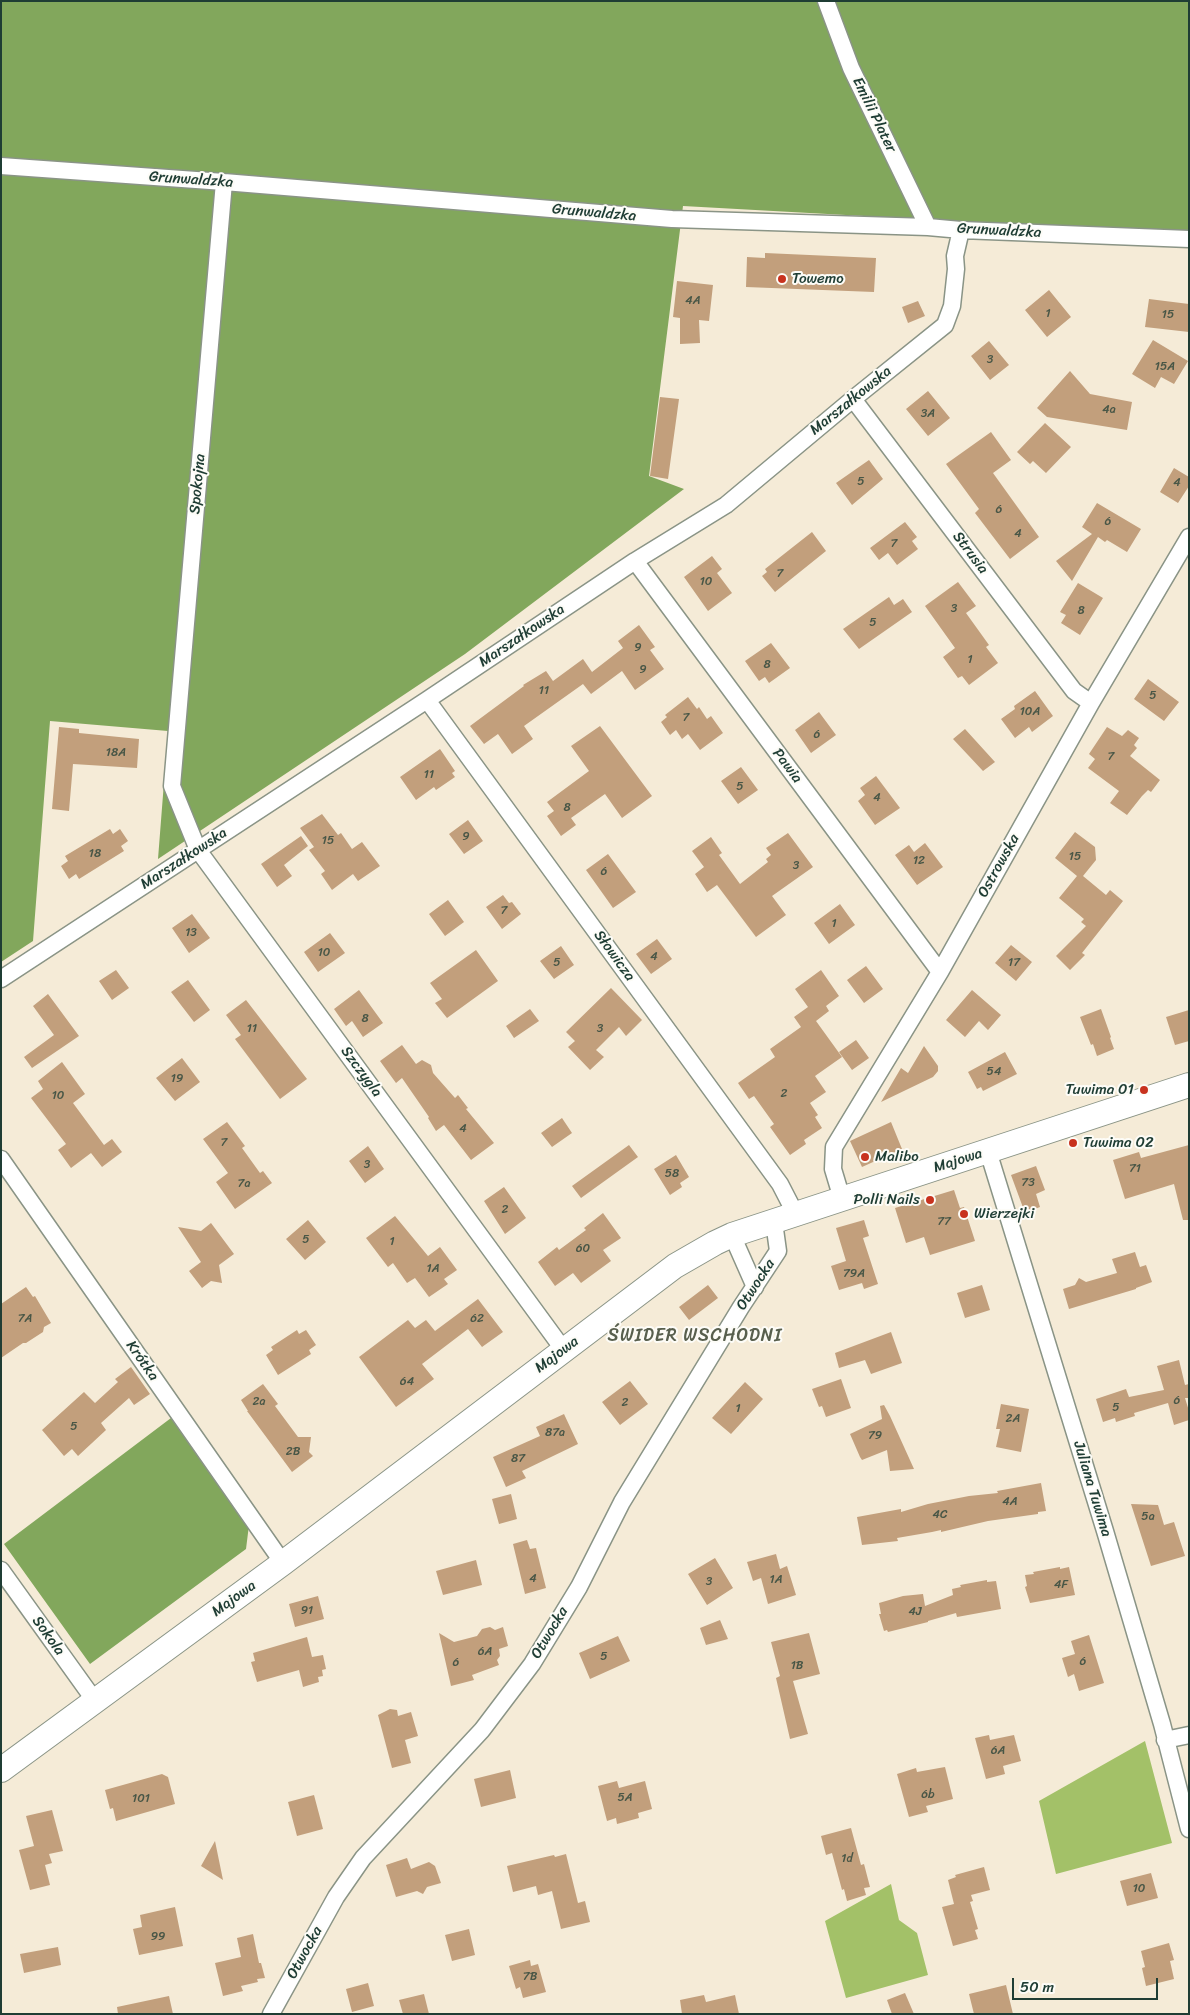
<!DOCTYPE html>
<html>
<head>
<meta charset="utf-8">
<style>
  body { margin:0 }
  #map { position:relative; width:1190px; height:2015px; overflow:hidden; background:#f5ebd7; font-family:Sriracha,sans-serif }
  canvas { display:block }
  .frame { position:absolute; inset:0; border:2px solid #1f3d34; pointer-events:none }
  .scale { position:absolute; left:1012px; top:1978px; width:146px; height:22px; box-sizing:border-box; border:2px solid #1f3d34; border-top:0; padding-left:6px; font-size:15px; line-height:18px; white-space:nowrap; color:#1f3d34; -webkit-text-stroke:4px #fdfcf7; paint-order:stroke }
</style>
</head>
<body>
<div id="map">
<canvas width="1190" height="2015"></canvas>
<div class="frame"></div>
<div class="scale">50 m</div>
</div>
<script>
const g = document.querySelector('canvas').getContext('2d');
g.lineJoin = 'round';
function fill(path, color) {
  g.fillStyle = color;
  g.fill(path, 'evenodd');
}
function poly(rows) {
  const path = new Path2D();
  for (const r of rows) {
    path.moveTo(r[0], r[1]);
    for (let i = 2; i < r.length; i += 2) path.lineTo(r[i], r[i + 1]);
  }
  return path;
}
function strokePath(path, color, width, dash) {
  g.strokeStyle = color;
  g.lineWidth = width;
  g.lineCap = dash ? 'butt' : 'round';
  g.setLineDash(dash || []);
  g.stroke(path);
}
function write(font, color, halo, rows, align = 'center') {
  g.font = font + ' Sriracha,sans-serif';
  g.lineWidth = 4;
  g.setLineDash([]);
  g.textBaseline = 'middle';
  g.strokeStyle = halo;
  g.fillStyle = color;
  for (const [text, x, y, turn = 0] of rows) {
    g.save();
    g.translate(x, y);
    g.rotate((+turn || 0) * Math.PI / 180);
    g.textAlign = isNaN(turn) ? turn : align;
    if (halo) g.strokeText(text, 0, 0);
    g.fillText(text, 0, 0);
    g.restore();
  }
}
fill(poly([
  [1145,1741,1172,1843,1056,1874,1039,1801],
  [891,1884,899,1920,917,1933,928,1975,846,1998,825,1921]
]), '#a3c168');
fill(poly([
  [1,1,1189,1,1189,234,683,206,649,476,684,489,465,654,158,859,168,731,50,721,33,941,1,962],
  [171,1418,249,1525,246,1549,90,1664,4,1544]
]), '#82a75c');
fill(poly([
  [765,253,876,258,874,292,746,287,747,257,765,258],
  [677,281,713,285,709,321,699,320,700,343,680,344,680,318,673,317],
  [1049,290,1071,317,1047,337,1025,310],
  [1149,299,1189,304,1189,332,1145,327],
  [918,301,925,316,908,323,902,307],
  [1153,340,1188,361,1174,384,1161,377,1155,388,1132,374],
  [989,341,1009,365,990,380,971,356],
  [1070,371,1090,394,1132,402,1127,430,1047,417,1037,408],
  [928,391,950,418,928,436,906,409],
  [660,397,679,399,668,479,650,476],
  [1045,423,1071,447,1046,473,1033,461,1030,464,1017,452],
  [991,432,1011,460,993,473,1039,537,1010,559,975,513,979,509,946,464],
  [869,460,883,479,852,505,836,483],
  [1174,468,1189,477,1189,486,1178,503,1160,492],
  [1097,503,1141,529,1127,552,1107,540,1105,542,1098,537,1072,581,1056,561,1092,534,1082,527],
  [905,522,917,537,912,541,918,549,897,565,888,553,879,560,870,548],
  [812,532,826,551,775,592,762,576,767,572,765,569],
  [712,556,722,569,717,573,732,593,708,611,684,577],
  [958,582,976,606,966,613,989,645,986,647,998,663,969,685,962,676,958,678,943,657,955,648,925,606],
  [1078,583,1103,598,1080,635,1061,623,1066,615,1060,612],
  [889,597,894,605,903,599,912,612,859,649,843,629],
  [639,625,655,647,650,650,664,669,635,690,622,671,591,694,583,684,524,726,533,739,512,754,498,734,484,744,470,726,524,686,523,685,546,671,553,681,583,659,592,672,623,648,618,641],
  [771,643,790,668,769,683,765,677,759,681,745,661],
  [1148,679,1179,702,1164,721,1134,699],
  [1035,691,1053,716,1032,732,1029,727,1015,738,1001,719,1015,709,1014,706],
  [688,697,697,709,699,707,707,719,711,716,723,733,700,750,688,734,682,739,676,730,670,735,661,722,667,717,665,715],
  [819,712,836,735,811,753,795,730],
  [600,726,652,796,622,818,605,794,571,818,576,825,561,836,547,816,554,811,547,802,589,771,571,746],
  [59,727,79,729,79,733,139,739,137,768,73,764,69,811,52,809],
  [1107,727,1122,736,1128,730,1139,738,1134,745,1137,748,1130,756,1160,780,1151,792,1148,790,1142,796,1127,815,1110,803,1119,791,1088,768,1095,759,1089,754],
  [965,729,995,762,983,771,953,739],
  [440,749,455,771,452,773,455,777,436,790,434,787,416,800,400,777],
  [741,767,758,790,738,804,721,781],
  [876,776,900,808,875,825,858,801,865,795,860,788],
  [322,814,338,835,341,833,352,849,362,842,380,866,358,881,353,874,332,890,321,874,325,871,309,850,314,847,300,828],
  [468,820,483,841,464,854,449,834],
  [110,829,113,834,120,829,128,841,121,846,124,851,79,879,76,874,69,879,61,866,68,861,65,856],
  [1075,832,1095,847,1096,860,1083,876,1106,895,1110,890,1123,901,1082,953,1085,955,1070,970,1056,956,1086,926,1081,922,1084,919,1059,898,1077,876,1055,858],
  [788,833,813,867,772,896,786,915,756,937,717,885,707,892,695,874,704,867,692,851,711,837,722,853,719,855,740,884,768,862,766,859,771,855,766,848],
  [301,836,308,846,284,865,292,876,277,887,261,864],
  [925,843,943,867,917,885,895,855,909,845,914,852],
  [608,854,636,892,613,908,586,870],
  [503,895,509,903,512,902,521,914,502,929,486,907],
  [448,900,464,922,445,936,429,914],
  [840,904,855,925,829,944,814,923],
  [192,914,210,938,189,953,172,928],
  [330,933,345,953,318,972,304,952],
  [657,939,672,959,651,974,636,954],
  [1011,945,1032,962,1016,981,995,963],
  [561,946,574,965,554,979,540,961],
  [476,950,498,981,447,1018,435,1003,442,999,430,983],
  [866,966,883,989,864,1003,847,980],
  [116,970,129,988,112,1000,99,981],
  [821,970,839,996,826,1006,829,1011,816,1021,842,1057,815,1076,826,1092,810,1103,818,1115,815,1117,822,1128,804,1140,806,1144,790,1155,770,1127,774,1124,754,1096,749,1099,738,1083,775,1057,770,1049,801,1027,794,1017,808,1007,795,989],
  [188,980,210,1010,194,1022,171,992],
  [611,988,642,1020,626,1036,619,1027,596,1050,604,1057,590,1070,568,1047,575,1041,566,1032],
  [359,990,383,1023,363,1037,352,1021,346,1026,334,1009],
  [972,990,1001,1015,988,1030,979,1021,965,1037,946,1020],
  [48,994,79,1036,32,1068,24,1057,54,1035,33,1006],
  [246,1000,307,1079,280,1099,235,1039,241,1035,226,1015],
  [530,1009,539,1021,514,1038,506,1026],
  [1101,1009,1111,1037,1110,1038,1114,1049,1097,1056,1093,1044,1091,1045,1080,1017],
  [1189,1010,1189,1041,1175,1045,1166,1017],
  [856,1040,869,1058,852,1070,839,1052],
  [402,1045,416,1064,422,1060,431,1065,433,1073,455,1098,458,1095,468,1108,466,1109,494,1143,471,1160,444,1125,436,1131,428,1118,429,1117,402,1078,396,1083,380,1061],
  [924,1046,938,1066,938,1071,933,1077,881,1102,901,1068,908,1073],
  [1005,1052,1017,1074,983,1091,981,1087,977,1089,968,1072],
  [182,1058,200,1082,175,1101,156,1078],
  [62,1062,85,1094,73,1103,104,1145,112,1139,122,1152,102,1167,91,1153,71,1168,58,1150,66,1144,31,1098,43,1089,38,1081],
  [562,1118,572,1133,552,1147,541,1133],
  [227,1122,245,1146,242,1148,260,1173,263,1171,272,1183,235,1209,216,1182,228,1173,203,1139],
  [891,1122,902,1149,862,1167,850,1141],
  [629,1145,638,1157,581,1198,572,1186],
  [1189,1145,1189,1220,1183,1220,1174,1184,1125,1199,1113,1160,1139,1152,1141,1158],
  [368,1146,384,1169,365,1183,349,1161],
  [676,1155,689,1177,680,1183,682,1187,670,1195,654,1169],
  [1036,1166,1045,1190,1036,1194,1040,1207,1025,1213,1011,1175],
  [504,1187,526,1218,505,1234,484,1201],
  [954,1190,960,1208,964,1207,975,1241,930,1255,924,1237,906,1243,895,1208],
  [603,1213,621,1238,603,1250,611,1261,581,1283,573,1273,555,1286,538,1262,557,1247,559,1250,586,1230,584,1228],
  [395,1216,428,1256,440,1247,457,1270,444,1279,448,1284,429,1297,415,1278,407,1283,393,1263,388,1267,366,1238],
  [308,1220,326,1242,305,1260,286,1239],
  [864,1220,869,1236,863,1238,878,1284,864,1289,862,1283,839,1290,831,1266,846,1261,836,1228],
  [211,1223,234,1254,219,1265,222,1283,211,1281,202,1288,189,1271,201,1262,178,1227,201,1231],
  [1135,1252,1140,1267,1146,1265,1152,1282,1136,1288,1136,1289,1069,1309,1063,1289,1075,1285,1079,1278,1086,1282,1117,1273,1112,1259],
  [708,1285,718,1298,689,1320,679,1307],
  [982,1285,990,1310,965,1318,957,1293],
  [26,1287,33,1297,35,1296,51,1323,44,1327,43,1332,26,1343,23,1343,1,1358,1,1304],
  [478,1299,503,1332,482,1347,468,1329,422,1364,434,1379,396,1407,359,1357,408,1320,415,1328,426,1320,435,1331],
  [297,1330,299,1334,306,1330,316,1345,309,1350,311,1354,278,1375,266,1355,273,1350,271,1347],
  [891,1332,902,1363,871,1374,865,1360,839,1368,835,1353],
  [1179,1360,1185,1385,1189,1384,1189,1398,1185,1398,1189,1411,1189,1420,1174,1425,1168,1403,1134,1413,1135,1416,1116,1422,1115,1418,1103,1422,1096,1399,1126,1389,1129,1397,1164,1390,1157,1366],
  [131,1367,150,1394,134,1405,129,1398,101,1423,106,1430,78,1456,72,1449,64,1456,42,1430,84,1392,95,1403,118,1382,115,1379],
  [841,1379,851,1408,826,1417,822,1406,819,1407,812,1389],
  [630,1381,648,1404,620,1425,602,1402],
  [745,1382,763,1399,731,1434,712,1418],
  [263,1384,278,1404,275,1406,298,1437,311,1437,309,1452,313,1456,292,1472,247,1411,248,1411,241,1400],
  [1001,1404,1029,1409,1021,1452,996,1447,1000,1429,996,1429],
  [884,1405,890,1416,914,1469,890,1471,887,1450,862,1460,860,1457,850,1434,882,1419,880,1406],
  [564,1414,578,1444,522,1471,526,1478,506,1487,493,1457,540,1436,536,1427],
  [1041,1483,1046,1511,1038,1512,1038,1514,988,1521,941,1532,941,1530,932,1532,897,1538,898,1541,862,1545,857,1517,901,1509,901,1512,928,1504,969,1496,998,1493,997,1491],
  [511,1494,517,1519,499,1524,492,1499],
  [1131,1504,1158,1505,1164,1525,1174,1522,1185,1556,1151,1566],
  [527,1540,530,1549,536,1548,546,1588,525,1594,513,1544],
  [776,1554,780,1569,787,1566,796,1595,768,1604,761,1578,753,1581,747,1562],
  [715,1558,733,1588,707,1605,688,1574],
  [476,1560,482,1585,443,1595,436,1571],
  [1060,1567,1060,1569,1069,1567,1075,1595,1030,1603,1025,1587,1027,1586,1025,1575,1034,1574,1033,1572],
  [987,1580,987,1582,996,1581,1001,1609,957,1617,956,1613,928,1621,928,1622,888,1632,887,1630,884,1631,879,1614,881,1614,879,1603,903,1596,923,1594,925,1606,953,1595,952,1589,961,1587,960,1585],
  [318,1596,324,1619,295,1627,289,1604],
  [720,1620,728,1639,706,1645,700,1628],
  [490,1627,495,1630,503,1627,508,1646,499,1649,500,1656,497,1660,499,1665,472,1675,474,1680,451,1686,439,1633,454,1642,477,1636,482,1629],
  [809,1633,820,1674,793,1681,808,1734,790,1739,776,1678,780,1676,771,1642],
  [1089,1635,1104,1683,1079,1691,1074,1674,1068,1677,1062,1658,1075,1654,1071,1641],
  [618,1636,630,1661,590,1679,579,1653],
  [307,1637,312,1657,323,1655,326,1669,322,1670,323,1676,318,1677,319,1682,303,1687,299,1670,257,1682,251,1662,255,1661,253,1653],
  [390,1709,397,1710,398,1716,411,1712,418,1736,405,1740,411,1763,392,1768,378,1715],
  [989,1735,990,1740,1014,1735,1021,1761,1003,1766,1005,1774,986,1779,975,1738],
  [945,1767,953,1799,926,1806,928,1812,909,1817,897,1774,916,1768,917,1772],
  [510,1770,516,1798,481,1807,474,1779],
  [162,1774,168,1777,175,1804,116,1821,113,1808,110,1809,105,1790],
  [617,1781,619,1788,645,1781,652,1809,638,1813,639,1818,617,1824,616,1818,607,1821,598,1786],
  [314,1795,323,1829,297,1836,288,1802],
  [52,1810,63,1851,49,1854,52,1863,45,1865,50,1885,30,1890,19,1850,34,1846,26,1816],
  [851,1828,861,1865,864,1864,870,1887,864,1888,866,1895,847,1901,844,1889,842,1890,832,1853,826,1855,821,1836],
  [215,1841,223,1880,201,1866],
  [566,1854,578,1903,585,1901,590,1922,561,1929,552,1891,538,1895,536,1886,513,1892,507,1866,554,1855,555,1857],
  [407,1858,411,1869,429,1862,435,1866,441,1883,427,1887,423,1894,417,1891,396,1897,386,1865],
  [984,1867,990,1890,971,1895,973,1901,970,1902,978,1929,975,1930,978,1939,953,1946,942,1907,954,1904,948,1880,956,1877,955,1875],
  [1151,1873,1158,1898,1127,1906,1120,1881],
  [175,1907,183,1946,139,1955,133,1929,142,1927,140,1915],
  [469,1929,475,1955,452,1961,445,1935],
  [253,1934,259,1963,261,1963,265,1978,257,1979,258,1982,241,1986,243,1991,223,1996,215,1963,241,1957,237,1938],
  [1169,1943,1174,1960,1170,1961,1174,1979,1146,1986,1142,1968,1145,1967,1141,1951],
  [58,1947,61,1965,24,1973,20,1954],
  [530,1960,531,1966,538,1964,546,1992,523,1998,520,1987,516,1989,509,1966],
  [368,1983,374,2006,352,2012,346,1989],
  [1006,1985,1013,2014,974,2014,969,1994],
  [905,1993,914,2014,892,2014,887,2000],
  [424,1994,429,2014,403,2014,399,2000],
  [704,1995,706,2002,735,1995,739,2014,682,2014,680,2000],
  [169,1996,173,2014,118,2014,117,2007]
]), '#c29f7c');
const street = poly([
  [826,1,851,68,928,227],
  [1,166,224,182,672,219,928,227,961,230,1189,239],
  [224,182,172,786,198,850,563,1349],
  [853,399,1074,691,1091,703],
  [635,561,940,972],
  [427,700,780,1184,796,1215],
  [1,979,427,700,635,561,726,505,853,399,945,325,952,306,956,269,955,256,961,230],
  [988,1151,1105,1531,1162,1724,1189,1829],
  [1,1159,283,1563],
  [842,1199,833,1169,834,1147,940,972,1091,703,1189,537],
  [732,1235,755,1287],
  [1,1570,95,1701],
  [1165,1740,1189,1735],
  [271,2014,336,1897,363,1858,482,1730,532,1664,579,1587,622,1502,741,1307,778,1251,774,1222]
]);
const secondary = poly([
  [1,1770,283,1563,675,1266,715,1243,732,1235,1189,1085]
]);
strokePath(street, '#8a9486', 19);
strokePath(secondary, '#8a9486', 26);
strokePath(street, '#fff', 16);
strokePath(secondary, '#fff', 24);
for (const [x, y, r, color] of [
  [782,279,5,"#c8321e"],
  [1144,1090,5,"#c8321e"],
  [1073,1143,5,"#c8321e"],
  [865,1157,5,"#c8321e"],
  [930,1200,5,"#c8321e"],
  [964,1214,5,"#c8321e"]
]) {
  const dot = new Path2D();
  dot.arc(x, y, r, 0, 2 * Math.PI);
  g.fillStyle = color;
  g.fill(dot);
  strokePath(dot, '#fdfcf7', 2);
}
write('12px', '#485646', null, [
  ["4A",693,301],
  ["1",1048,314],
  ["15",1168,315],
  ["3",990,360],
  ["15A",1165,367],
  ["4a",1109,410],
  ["3A",928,414],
  ["5",861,482],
  ["4",1177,483],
  ["6",999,510],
  ["6",1108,522],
  ["4",1018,534],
  ["7",894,544],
  ["7",780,574],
  ["10",706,582],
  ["3",954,609],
  ["8",1081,611],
  ["5",873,623],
  ["9",638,648],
  ["1",970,660],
  ["8",767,665],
  ["9",643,670],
  ["11",544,691],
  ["5",1153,696],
  ["10A",1030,712],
  ["7",686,718],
  ["6",817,735],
  ["18A",116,753],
  ["7",1111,757],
  ["11",429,775],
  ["5",740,787],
  ["4",877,798],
  ["8",567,808],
  ["9",466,837],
  ["15",328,841],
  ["18",95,854],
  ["15",1075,857],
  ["12",919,861],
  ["3",796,866],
  ["6",604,872],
  ["7",504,911],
  ["1",834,924],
  ["13",191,933],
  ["10",324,953],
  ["4",654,957],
  ["5",557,963],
  ["17",1014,963],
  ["8",365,1019],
  ["11",252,1029],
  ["3",600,1029],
  ["54",994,1072],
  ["19",177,1079],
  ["2",784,1094],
  ["10",58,1096],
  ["4",463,1129],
  ["7",224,1143],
  ["3",367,1165],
  ["71",1135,1169],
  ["58",672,1174],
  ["73",1028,1183],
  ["7a",244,1184],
  ["2",505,1210],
  ["77",944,1222],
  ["5",306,1240],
  ["1",392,1242],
  ["60",583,1249],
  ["1A",433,1269],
  ["79A",854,1274],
  ["7A",25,1319],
  ["62",477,1319],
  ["64",407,1382],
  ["6",1177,1401],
  ["2a",259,1402],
  ["2",625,1403],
  ["5",1116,1408],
  ["1",738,1409],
  ["2A",1013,1419],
  ["5",74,1427],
  ["87a",555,1433],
  ["79",875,1436],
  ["2B",293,1452],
  ["87",518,1459],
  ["4A",1010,1502],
  ["4C",940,1515],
  ["5a",1148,1517],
  ["4",533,1579],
  ["1A",776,1580],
  ["3",709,1582],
  ["4F",1061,1585],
  ["91",307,1611],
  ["4J",915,1612],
  ["6A",485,1652],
  ["5",604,1657],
  ["6",1083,1662],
  ["6",456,1663],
  ["1B",797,1666],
  ["6A",998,1751],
  ["6b",928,1795],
  ["5A",625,1798],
  ["101",141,1799],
  ["1d",847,1859],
  ["10",1139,1889],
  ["99",158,1937],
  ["7B",530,1977]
]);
write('15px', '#1f3d34', '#fdfcf7', [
  ["Emilii Plater",874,115,64],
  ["Grunwaldzka",191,180,4],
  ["Grunwaldzka",594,213,5],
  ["Grunwaldzka",999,231,3],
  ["Marszałkowska",851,401,-39],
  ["Spokojna",198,484,-85],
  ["Strusia",970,553,53],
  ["Marszałkowska",522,636,-34],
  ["Pawia",787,766,53],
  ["Marszałkowska",184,859,-33],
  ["Ostrowska",999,866,-61],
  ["Słowicza",614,956,54],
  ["Szczygla",361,1072,54],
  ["Majowa",958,1161,-18],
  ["Otwocka",756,1285,-57],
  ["Majowa",557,1355,-37],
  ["Krótka",142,1361,55],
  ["Juliana Tuwima",1092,1489,73],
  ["Majowa",234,1599,-36],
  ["Otwocka",550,1633,-59],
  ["Sokola",48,1636,54],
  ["Otwocka",305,1953,-61]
]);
write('15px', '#1f3d34', '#fdfcf7', [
  ["Towemo",792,279],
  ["Tuwima 01",1134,1090,"right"],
  ["Tuwima 02",1083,1143],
  ["Malibo",875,1157],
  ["Polli Nails",920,1200,"right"],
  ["Wierzejki",974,1214]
], 'left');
g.letterSpacing = '1px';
write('18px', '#585f4d', '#fdfcf7', [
  ["ŚWIDER WSCHODNI",695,1336]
]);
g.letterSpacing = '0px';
</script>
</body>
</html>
